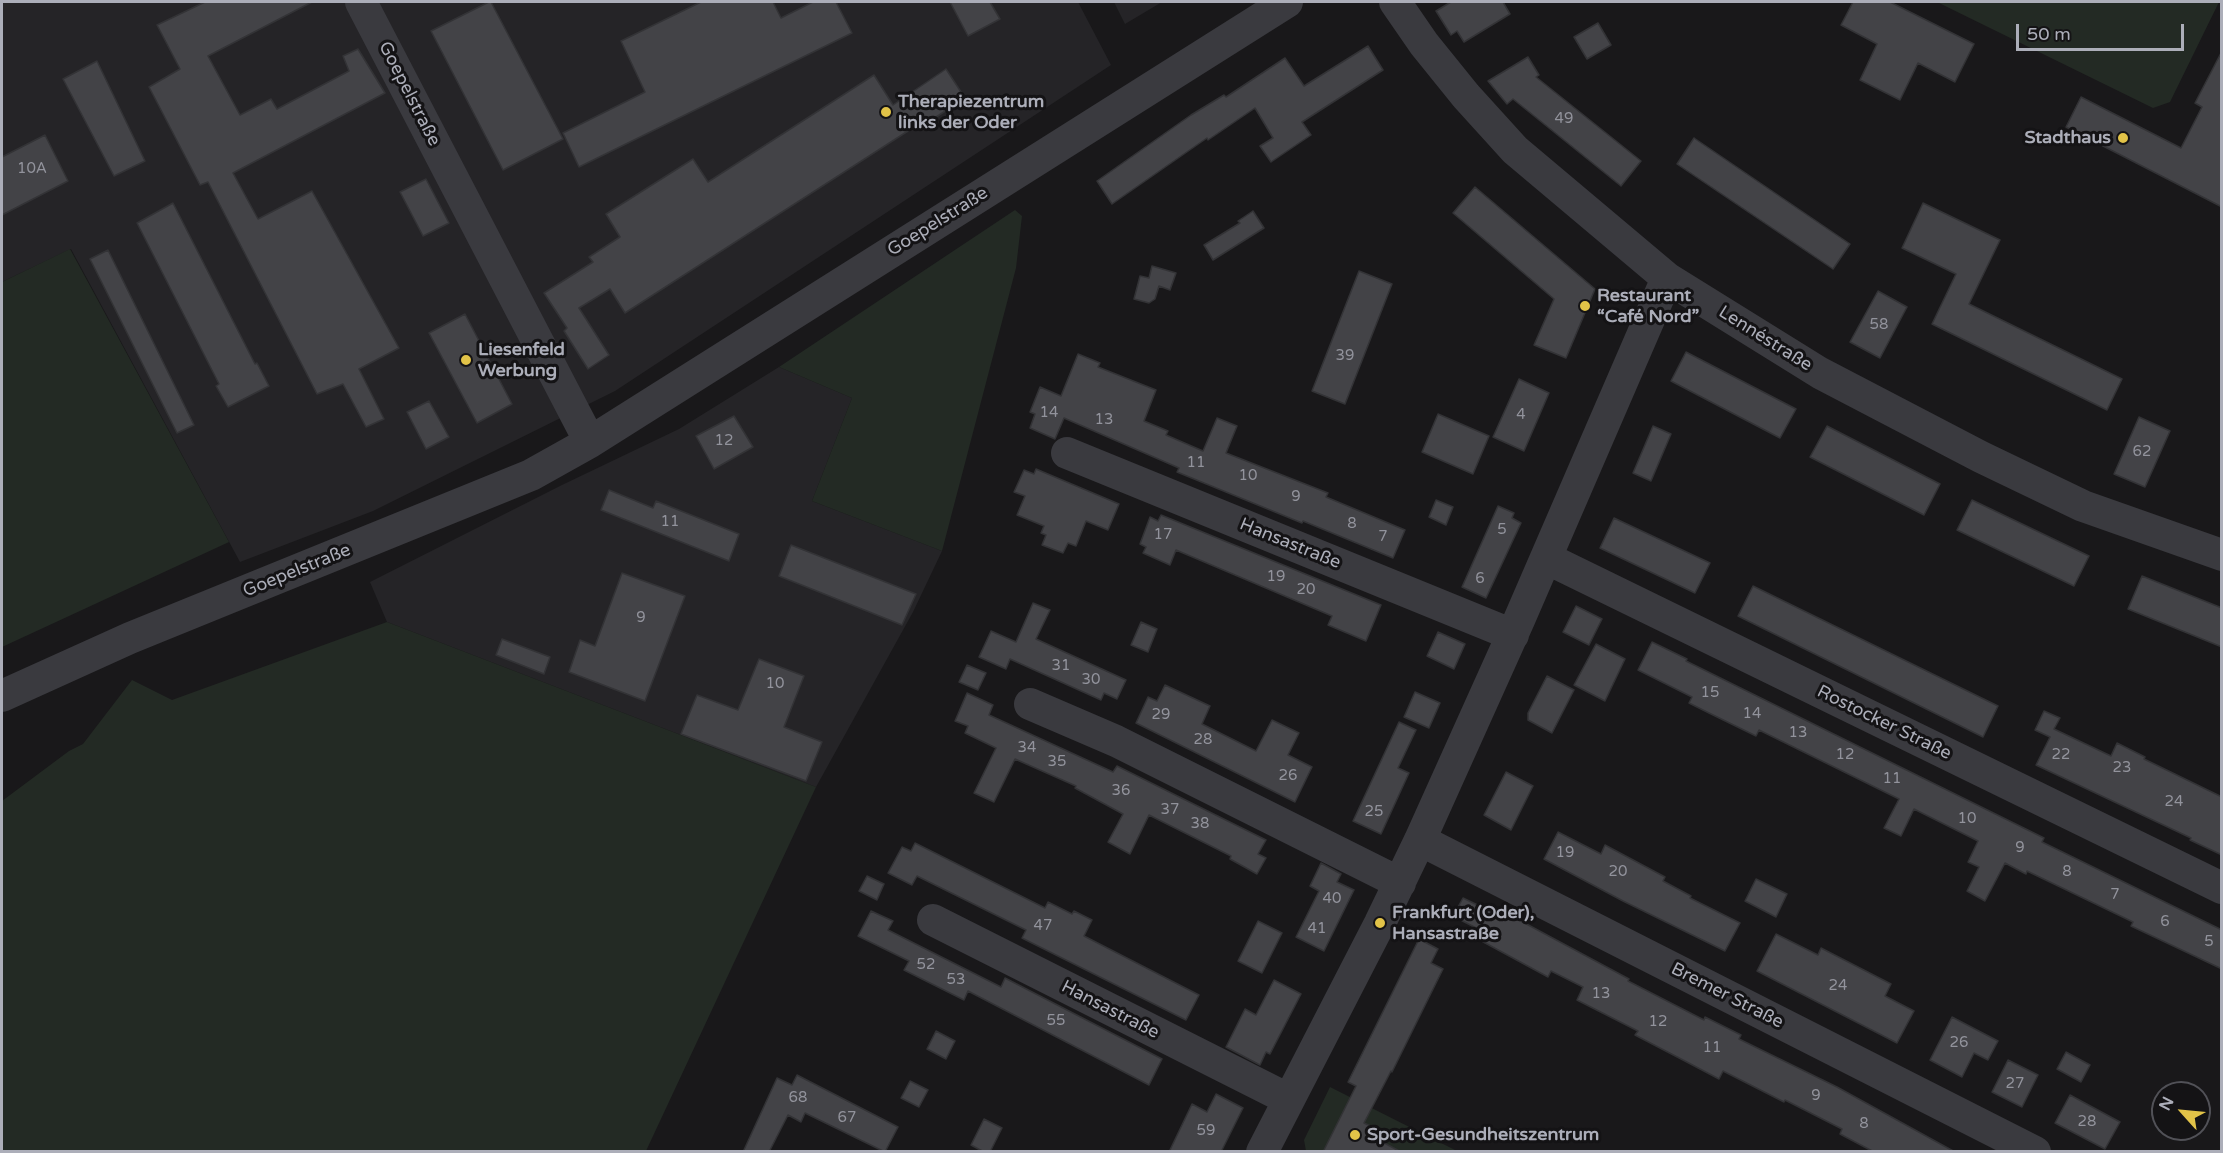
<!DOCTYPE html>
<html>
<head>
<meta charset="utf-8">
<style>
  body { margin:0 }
  #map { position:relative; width:2223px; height:1153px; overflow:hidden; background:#19181a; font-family:"Varela Round",sans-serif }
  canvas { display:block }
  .frame { position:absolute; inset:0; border:3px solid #acaeb9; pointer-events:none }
  .north { position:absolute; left:2151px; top:1081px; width:60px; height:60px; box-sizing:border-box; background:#141315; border:2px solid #515157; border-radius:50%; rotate:297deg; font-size:16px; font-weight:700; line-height:24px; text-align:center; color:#acaeb9 }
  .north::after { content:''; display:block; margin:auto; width:21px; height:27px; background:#e2c348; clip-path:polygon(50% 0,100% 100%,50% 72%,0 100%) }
  .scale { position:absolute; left:2016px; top:24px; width:168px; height:27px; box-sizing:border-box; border:3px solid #acaeb9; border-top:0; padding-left:8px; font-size:18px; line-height:21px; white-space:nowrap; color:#acaeb9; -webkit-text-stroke:4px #141315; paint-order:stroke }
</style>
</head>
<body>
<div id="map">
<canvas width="2223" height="1153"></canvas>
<div class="frame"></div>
<div class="north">N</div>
<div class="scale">50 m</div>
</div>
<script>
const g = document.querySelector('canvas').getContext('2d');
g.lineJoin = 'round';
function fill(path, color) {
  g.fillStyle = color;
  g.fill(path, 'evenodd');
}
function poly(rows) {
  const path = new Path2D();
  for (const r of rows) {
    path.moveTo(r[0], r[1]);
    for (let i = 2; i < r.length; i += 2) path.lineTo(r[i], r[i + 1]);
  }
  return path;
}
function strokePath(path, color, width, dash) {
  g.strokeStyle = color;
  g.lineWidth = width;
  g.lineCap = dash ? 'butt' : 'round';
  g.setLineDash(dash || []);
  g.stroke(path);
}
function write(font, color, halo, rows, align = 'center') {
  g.font = font + ' "Varela Round",sans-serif';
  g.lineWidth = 6;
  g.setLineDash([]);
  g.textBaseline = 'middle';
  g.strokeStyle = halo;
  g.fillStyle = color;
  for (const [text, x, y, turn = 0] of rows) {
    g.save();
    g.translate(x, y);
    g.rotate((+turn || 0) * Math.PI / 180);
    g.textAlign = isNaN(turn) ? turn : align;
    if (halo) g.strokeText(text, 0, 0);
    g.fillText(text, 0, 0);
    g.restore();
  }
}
fill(poly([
  [2,2,1078,2,1111,65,615,391,373,511,240,562,71,249,2,282],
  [1114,2,1162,2,1125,24],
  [779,367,852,398,812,501,942,551,913,612,816,787,387,622,370,582,562,485,679,429]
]), '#252427');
fill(poly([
  [1937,2,2219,2,2170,102,2153,108],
  [1015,210,1022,216,1016,268,942,551,812,501,852,398,779,367],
  [70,249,229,542,2,647,2,282],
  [387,622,816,787,646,1151,2,1151,2,801,69,751,83,744,132,680,172,700],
  [1330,1087,1457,1151,1306,1151,1304,1140]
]), '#232a24');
const building = poly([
  [205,2,312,2,208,56,240,115,271,99,277,109,349,71,343,56,358,49,385,93,233,173,258,219,312,191,399,348,359,369,384,419,366,427,343,384,317,394,208,182,200,185,149,87,180,69,157,25,205,2],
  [489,2,491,2,563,139,503,170,431,31,489,2],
  [701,2,773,2,781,18,813,2,836,2,852,33,579,167,563,133,645,92,621,41,701,2],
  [950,2,990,2,1000,19,968,36,950,2],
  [1451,2,1503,2,1510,14,1464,42,1457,31,1451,35,1436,11,1451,2],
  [1853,2,1890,2,1974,44,1955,82,1918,63,1900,100,1860,80,1877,44,1841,25,1853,2],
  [1598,23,1611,45,1587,59,1574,37,1598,23],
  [1368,46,1383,70,1302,122,1311,135,1271,162,1260,146,1273,138,1255,108,1208,140,1207,138,1112,204,1097,181,1191,115,1224,95,1226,97,1285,58,1304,86,1368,46],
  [2222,51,2222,207,2066,127,2081,97,2181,148,2202,107,2195,103,2222,51],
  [1528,57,1539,75,1536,77,1641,161,1621,186,1513,99,1507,104,1488,81,1528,57],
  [97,61,145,161,114,176,63,79,97,61],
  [946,69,965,98,924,125,922,122,625,313,610,289,579,308,609,355,588,369,564,331,567,328,544,293,593,262,589,257,620,237,606,214,693,159,708,182,874,75,893,105,946,69],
  [45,135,68,181,2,215,2,157,45,135],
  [1694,138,1850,244,1833,269,1677,164,1694,138],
  [426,179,449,223,423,236,400,192,426,179],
  [1475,187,1595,289,1566,358,1534,345,1554,299,1453,213,1475,187],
  [173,203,255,364,257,363,269,386,228,407,216,386,219,384,137,223,173,203],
  [1923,203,2000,240,1969,304,2122,379,2107,410,1932,324,1956,274,1902,248,1923,203],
  [1253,211,1264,228,1213,260,1204,245,1240,223,1238,221,1253,211],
  [108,250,194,425,177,433,90,259,108,250],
  [1152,266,1176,273,1170,290,1159,286,1155,299,1149,303,1134,299,1140,276,1149,278,1152,266],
  [1359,271,1392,284,1345,404,1312,391,1359,271],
  [1878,291,1907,307,1880,358,1850,342,1878,291],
  [465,314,512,404,477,423,429,333,465,314],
  [1686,352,1796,409,1780,438,1671,381,1686,352],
  [1078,354,1100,363,1098,367,1156,390,1144,421,1168,431,1166,435,1203,451,1217,418,1237,426,1226,453,1328,493,1326,497,1405,530,1393,558,1303,521,1302,523,1177,472,1179,468,1064,418,1055,439,1030,428,1035,414,1030,412,1040,387,1061,396,1078,354],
  [1519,379,1549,393,1524,451,1493,437,1519,379],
  [429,401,449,437,426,449,407,412,429,401],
  [1438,414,1489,436,1473,474,1422,452,1438,414],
  [734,416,753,447,714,469,696,436,734,416],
  [2139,417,2170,431,2145,487,2114,474,2139,417],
  [1653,426,1671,434,1651,481,1633,473,1653,426],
  [1827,426,1940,484,1924,515,1810,457,1827,426],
  [1036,469,1119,504,1108,530,1086,521,1076,546,1068,543,1063,553,1042,545,1046,535,1041,533,1044,526,1017,515,1025,496,1014,492,1024,470,1034,474,1036,469],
  [609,490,653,508,656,501,739,534,729,561,601,510,609,490],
  [1436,500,1453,507,1446,525,1429,517,1436,500],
  [1972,500,2089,556,2074,586,1957,530,1972,500],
  [1498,506,1514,513,1512,518,1521,523,1486,598,1462,587,1498,506],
  [1161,515,1381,605,1366,641,1328,625,1332,616,1176,550,1170,565,1143,553,1146,547,1140,544,1150,517,1158,521,1161,515],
  [1614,518,1710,563,1695,593,1600,548,1614,518],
  [791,545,916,594,902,625,779,576,791,545],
  [622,573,685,596,645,701,569,672,580,640,595,646,622,573],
  [2142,576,2222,608,2222,647,2128,609,2142,576],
  [1753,586,1998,706,1983,737,1738,616,1753,586],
  [1033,603,1050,610,1036,639,1126,680,1117,699,1104,693,1101,700,1010,659,1006,669,979,657,991,631,1016,642,1033,603],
  [1576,606,1602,619,1589,645,1563,632,1576,606],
  [1141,622,1157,629,1148,652,1131,645,1141,622],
  [1438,632,1465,644,1454,669,1427,656,1438,632],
  [502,639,550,657,544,674,496,655,502,639],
  [1652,642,1687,659,1686,661,2044,838,2042,842,2222,930,2222,969,2131,926,2133,922,2027,871,2026,874,2005,863,1985,901,1967,891,1979,867,1968,862,1978,841,1914,809,1901,836,1884,828,1899,799,1759,730,1756,736,1709,713,1689,703,1692,697,1638,670,1652,642],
  [1596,644,1625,659,1605,701,1574,685,1596,644],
  [759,659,804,676,784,727,822,742,806,781,681,734,697,695,738,710,759,659],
  [967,665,986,673,978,690,959,682,967,665],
  [1547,676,1574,690,1552,733,1528,720,1528,713,1547,676],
  [1165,685,1210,706,1202,724,1256,751,1272,720,1299,733,1288,755,1312,767,1295,802,1136,723,1148,697,1157,701,1165,685],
  [1415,692,1440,703,1429,728,1404,717,1415,692],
  [967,693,993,705,989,715,1113,772,1117,766,1266,840,1258,854,1266,858,1257,874,1230,859,1231,856,1149,815,1130,854,1108,842,1123,814,1075,788,1076,786,1015,759,994,802,974,793,996,748,965,733,968,726,955,721,967,693],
  [2044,711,2060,718,2054,729,2111,756,2117,743,2145,757,2144,759,2222,797,2222,855,2190,840,2191,838,2036,765,2050,737,2035,730,2044,711],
  [1399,722,1416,730,1398,768,1409,773,1381,834,1353,821,1399,722],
  [1506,772,1533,786,1511,830,1484,815,1506,772],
  [1558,832,1601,854,1605,845,1665,877,1663,881,1691,896,1690,898,1740,923,1725,951,1623,901,1544,859,1558,832],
  [915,843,1045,908,1048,902,1072,914,1074,911,1092,920,1084,936,1199,995,1186,1020,1022,938,1026,930,917,876,912,885,888,873,902,847,911,851,915,843],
  [1321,863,1341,874,1337,882,1354,890,1324,951,1296,937,1319,891,1310,886,1321,863],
  [867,876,884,884,877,900,859,891,867,876],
  [1756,879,1787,894,1776,917,1745,901,1756,879],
  [1463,898,1490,911,1492,907,1519,920,1629,979,1628,981,1704,1020,1705,1017,1741,1035,1739,1039,1837,1087,1955,1152,1874,1152,1840,1134,1842,1129,1785,1100,1784,1102,1723,1071,1719,1079,1683,1060,1635,1035,1638,1031,1577,1000,1583,987,1551,971,1548,977,1476,938,1480,930,1453,916,1463,898],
  [871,911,893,921,888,930,1001,987,1005,978,1162,1059,1149,1085,968,991,964,1000,904,970,909,961,858,936,871,911],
  [1258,921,1282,933,1262,973,1238,961,1258,921],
  [1776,934,1818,955,1821,948,1891,984,1885,996,1914,1011,1897,1043,1757,971,1776,934],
  [1419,939,1438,949,1431,963,1443,969,1392,1072,1391,1071,1364,1123,1381,1131,1377,1139,1401,1152,1323,1152,1356,1086,1348,1082,1419,939],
  [1274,980,1301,994,1270,1054,1266,1052,1260,1065,1226,1047,1245,1009,1256,1015,1274,980],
  [1952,1017,1998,1041,1988,1060,1974,1053,1962,1077,1930,1060,1952,1017],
  [936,1031,955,1041,946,1059,927,1049,936,1031],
  [2066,1052,2090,1065,2081,1082,2057,1069,2066,1052],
  [2008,1060,2038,1075,2022,1107,1992,1092,2008,1060],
  [797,1075,898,1127,885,1152,805,1113,801,1122,788,1115,769,1152,743,1152,777,1078,792,1085,797,1075],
  [910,1081,928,1090,919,1107,901,1098,910,1081],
  [1216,1094,1243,1108,1221,1152,1169,1152,1192,1104,1207,1112,1216,1094],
  [2070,1095,2120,1122,2105,1149,2055,1123,2070,1095],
  [984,1119,1002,1128,990,1152,984,1152,971,1145,984,1119]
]);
fill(building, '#434347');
strokePath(building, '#333336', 1.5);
strokePath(poly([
  [361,2,590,442],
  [1395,2,1424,44,1466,96,1515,150,1667,278,1820,373,1981,457,2083,506,2222,555],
  [1067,453,1513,635],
  [1546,558,2222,888],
  [2,696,130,638,531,475,590,442,1287,2],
  [1030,704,1116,741,1400,883],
  [1420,840,2035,1152],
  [933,920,1288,1099],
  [1262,1152,1380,923,1420,840,1519,620,1667,278]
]), '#3a3a3f', 32);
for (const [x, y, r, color] of [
  [886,112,6,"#e2c348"],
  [2123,138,6,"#e2c348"],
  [1585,306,6,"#e2c348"],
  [466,360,6,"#e2c348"],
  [1380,923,6,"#e2c348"],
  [1355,1135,6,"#e2c348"]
]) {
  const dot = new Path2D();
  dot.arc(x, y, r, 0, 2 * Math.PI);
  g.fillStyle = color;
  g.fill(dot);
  strokePath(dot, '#141315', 2);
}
write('15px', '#92939c', null, [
  ["49",1564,119],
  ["10A",32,169],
  ["58",1879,325],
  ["39",1345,356],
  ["14",1049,413],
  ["4",1521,415],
  ["13",1104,420],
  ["12",724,441],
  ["62",2142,452],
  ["11",1196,463],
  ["10",1248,476],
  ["9",1296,497],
  ["11",670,522],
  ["8",1352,524],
  ["5",1502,530],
  ["17",1163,535],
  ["7",1383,537],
  ["19",1276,577],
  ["6",1480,579],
  ["20",1306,590],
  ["9",641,618],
  ["31",1061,666],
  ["30",1091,680],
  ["10",775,684],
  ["15",1710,693],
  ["14",1752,714],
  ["29",1161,715],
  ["13",1798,733],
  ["28",1203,740],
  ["34",1027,748],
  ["12",1845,755],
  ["22",2061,755],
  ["35",1057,762],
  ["23",2122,768],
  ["26",1288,776],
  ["11",1892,779],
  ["36",1121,791],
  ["24",2174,802],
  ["37",1170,810],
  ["25",1374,812],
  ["10",1967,819],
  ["38",1200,824],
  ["9",2020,848],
  ["19",1565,853],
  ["20",1618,872],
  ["8",2067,872],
  ["7",2115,895],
  ["40",1332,899],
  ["6",2165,922],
  ["47",1043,926],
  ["41",1317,929],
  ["5",2209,942],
  ["52",926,965],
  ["53",956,980],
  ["24",1838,986],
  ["13",1601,994],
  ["55",1056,1021],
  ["12",1658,1022],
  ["26",1959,1043],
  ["11",1712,1048],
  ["27",2015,1084],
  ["9",1816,1096],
  ["68",798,1098],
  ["67",847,1118],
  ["28",2087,1122],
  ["8",1864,1124],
  ["59",1206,1131]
]);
write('18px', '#acaeb9', '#141315', [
  ["Goepelstraße",409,94,63],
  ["Goepelstraße",938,222,-32],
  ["Lennéstraße",1765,339,32],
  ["Hansastraße",1290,544,22],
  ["Goepelstraße",297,571,-22],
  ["Rostocker Straße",1884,723,26],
  ["Bremer Straße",1727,996,27],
  ["Hansastraße",1110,1010,27]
]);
write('bold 18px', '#acaeb9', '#141315', [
  ["Therapiezentrum",898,102],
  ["links der Oder",898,123],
  ["Stadthaus",2111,138,"right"],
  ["Restaurant",1597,296],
  ["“Café Nord”",1597,317],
  ["Liesenfeld",478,350],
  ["Werbung",478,371],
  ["Frankfurt (Oder),",1392,913],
  ["Hansastraße",1392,934],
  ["Sport-Gesundheitszentrum",1367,1135]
], 'left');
</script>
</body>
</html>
